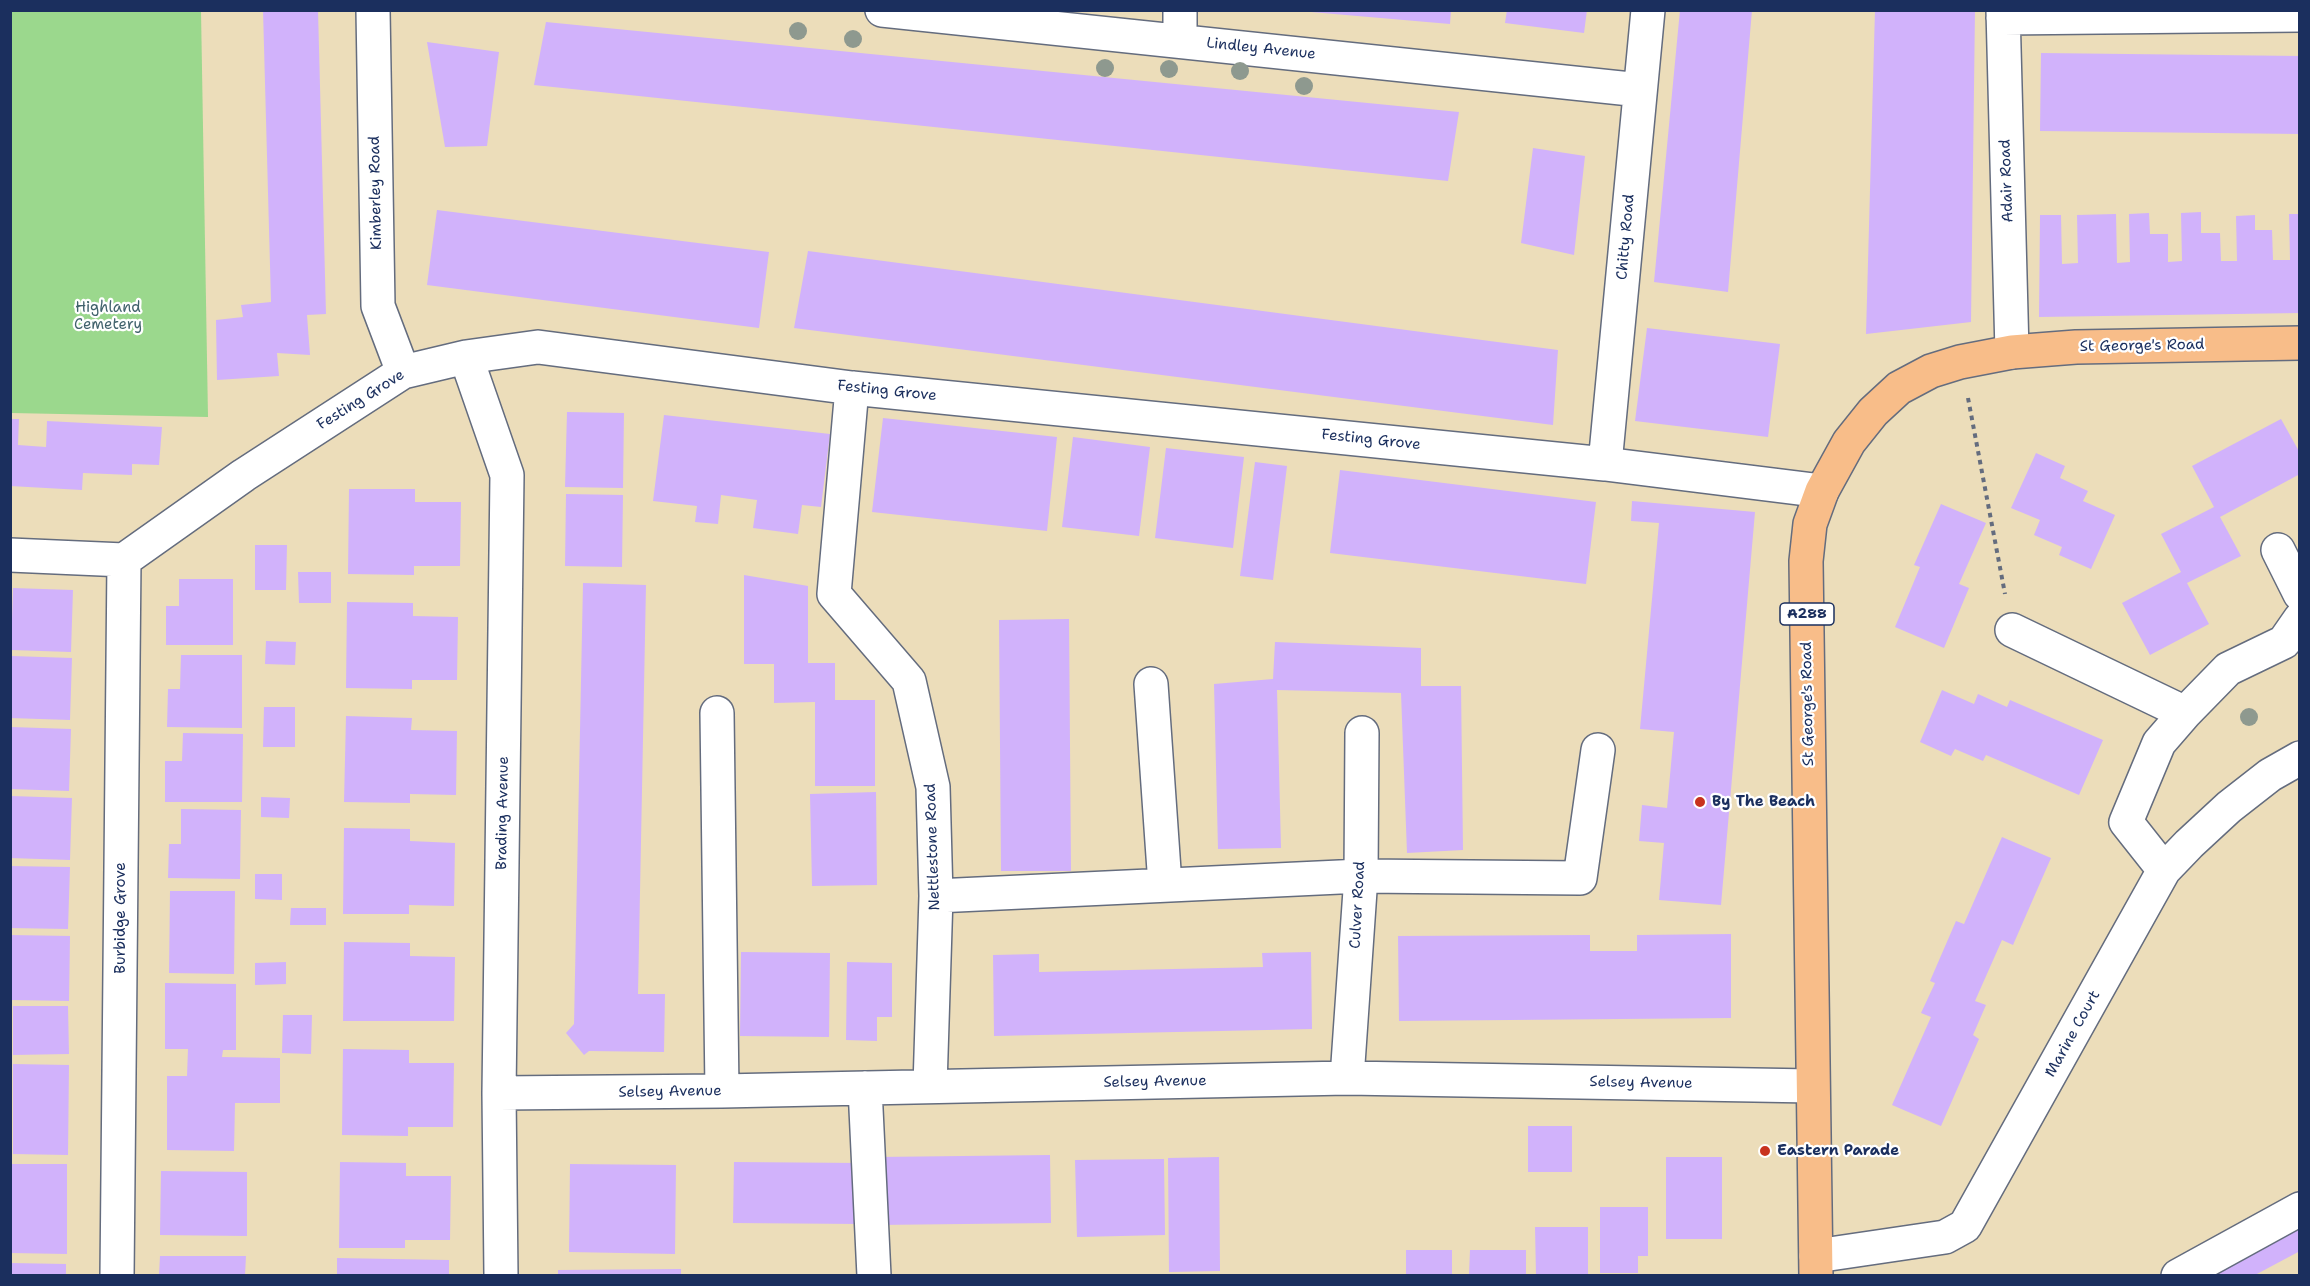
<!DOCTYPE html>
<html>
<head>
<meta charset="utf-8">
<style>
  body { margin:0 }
  #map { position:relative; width:2310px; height:1286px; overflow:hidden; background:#ecddba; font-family:"Shantell Sans",sans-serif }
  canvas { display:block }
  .frame { position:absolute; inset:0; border:12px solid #1b2f5e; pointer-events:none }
</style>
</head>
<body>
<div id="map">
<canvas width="2310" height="1286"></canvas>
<div class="frame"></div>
</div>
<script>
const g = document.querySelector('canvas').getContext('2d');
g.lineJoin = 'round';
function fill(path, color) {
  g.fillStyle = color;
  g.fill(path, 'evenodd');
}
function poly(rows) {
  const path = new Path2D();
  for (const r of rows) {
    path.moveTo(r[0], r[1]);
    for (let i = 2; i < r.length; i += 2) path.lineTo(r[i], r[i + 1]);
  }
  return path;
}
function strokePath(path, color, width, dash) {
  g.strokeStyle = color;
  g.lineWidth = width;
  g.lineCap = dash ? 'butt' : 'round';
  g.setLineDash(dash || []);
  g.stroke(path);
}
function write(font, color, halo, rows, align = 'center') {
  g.font = font + ' "Shantell Sans",sans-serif';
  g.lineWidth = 4.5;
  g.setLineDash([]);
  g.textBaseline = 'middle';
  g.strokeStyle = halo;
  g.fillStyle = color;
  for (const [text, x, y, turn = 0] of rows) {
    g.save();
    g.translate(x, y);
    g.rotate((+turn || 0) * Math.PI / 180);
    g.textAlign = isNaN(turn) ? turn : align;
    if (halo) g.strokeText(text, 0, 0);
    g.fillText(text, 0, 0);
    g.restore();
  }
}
fill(poly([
  [11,10,201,11,208,417,11,413]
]), '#9bd88d');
fill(poly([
  [263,10,318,10,326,314,307,315,310,355,277,353,279,376,217,380,216,320,243,317,241,305,271,302],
  [1311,10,1451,10,1450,24,1311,12],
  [1507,10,1587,10,1584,33,1505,23],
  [1680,10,1752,10,1728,292,1654,282],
  [1875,10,1975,10,1971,322,1866,334],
  [546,22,1459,112,1448,181,534,85],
  [427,42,499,52,487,146,445,147],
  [2041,53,2300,56,2300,134,2040,131],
  [1533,148,1585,156,1574,255,1521,243],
  [437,210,769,252,759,328,427,285],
  [2201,212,2201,233,2220,233,2221,261,2237,261,2236,216,2255,215,2255,230,2272,230,2273,260,2290,260,2289,214,2300,214,2300,313,2039,317,2040,215,2061,215,2062,264,2078,263,2077,215,2116,214,2117,263,2130,262,2129,214,2149,213,2150,234,2168,234,2168,262,2182,261,2181,213],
  [808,251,1558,350,1553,425,794,328],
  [1647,328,1780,344,1768,437,1635,421],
  [567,412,624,413,623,488,565,487],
  [664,415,830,434,821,507,802,505,798,534,753,528,757,500,721,495,718,524,695,522,697,506,653,501],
  [883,418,1057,437,1047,531,872,512],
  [10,419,19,419,18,445,46,447,47,421,162,427,159,465,132,464,132,475,83,473,82,490,10,486],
  [2281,419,2300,453,2300,474,2220,517,2241,556,2187,583,2209,624,2150,655,2122,603,2181,572,2161,534,2214,507,2192,466],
  [1073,437,1150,447,1139,536,1062,527],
  [1166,448,1244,457,1233,548,1155,538],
  [2036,453,2065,466,2060,478,2088,491,2083,501,2115,515,2091,569,2059,555,2062,547,2034,535,2040,520,2011,508],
  [1255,462,1287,466,1273,580,1240,576],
  [1340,470,1596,502,1586,584,1330,553],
  [349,489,415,489,415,502,461,502,460,566,414,566,414,575,348,574],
  [566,494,623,495,622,567,565,566],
  [1632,501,1755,512,1721,905,1659,900,1664,843,1639,841,1642,805,1667,808,1674,732,1640,729,1659,523,1631,521],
  [1941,504,1986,523,1959,584,1969,588,1944,648,1895,627,1920,567,1914,565],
  [255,545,287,545,286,590,255,590],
  [298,572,331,572,331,603,299,603],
  [744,575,808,586,808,663,835,663,835,700,875,700,875,786,815,786,815,702,774,703,774,664,744,664],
  [179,579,233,579,233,645,166,645,166,606,179,606],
  [583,583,646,585,638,994,665,994,664,1052,589,1051,584,1055,566,1033,574,1024],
  [13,588,73,590,71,652,11,650],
  [347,602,413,603,413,616,458,617,457,680,412,680,412,689,346,688],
  [1069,619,1071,871,1001,871,999,620],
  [266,641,296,642,295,665,265,664],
  [1275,642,1421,648,1421,686,1461,686,1463,850,1407,853,1401,693,1277,690,1281,848,1218,849,1214,684,1273,679],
  [181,655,242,655,242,728,167,727,168,689,180,689],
  [12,656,72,658,70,720,10,718],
  [1942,690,1974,704,1978,694,2007,707,2010,700,2103,740,2079,795,1986,755,1983,761,1955,749,1951,756,1920,742],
  [264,707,295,707,295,747,263,747],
  [346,716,412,718,411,730,457,731,456,795,410,794,410,803,344,802],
  [11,727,71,729,69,791,10,789],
  [183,733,243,734,242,802,165,802,165,761,182,761],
  [876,792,877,885,812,886,810,794],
  [11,796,72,798,70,860,10,858],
  [261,797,290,798,289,818,261,817],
  [181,809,241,810,240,879,168,878,169,844,181,844],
  [344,828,410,829,410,841,455,843,454,906,409,905,409,914,343,914],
  [2002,837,2051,858,2013,945,2002,940,1975,1001,1986,1005,1973,1035,1979,1039,1941,1126,1892,1105,1931,1017,1921,1013,1935,983,1930,981,1956,921,1964,924],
  [10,866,70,867,68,929,10,928],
  [255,874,282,874,282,900,255,899],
  [170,891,235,891,234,974,169,973],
  [291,908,326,908,326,925,290,925],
  [1731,934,1731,1018,1399,1021,1398,936,1590,935,1590,951,1637,951,1637,935],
  [10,935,70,936,69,1001,10,1000],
  [344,942,410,943,410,956,455,957,454,1021,343,1021],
  [741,952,830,953,829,1037,740,1036],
  [1311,952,1312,1029,994,1036,993,955,1039,954,1039,972,1263,967,1262,953],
  [286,962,286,984,255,985,255,963],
  [847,962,892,963,892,1017,877,1017,877,1041,846,1040],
  [165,983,236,984,236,1050,223,1050,222,1057,280,1058,280,1103,235,1103,234,1151,167,1150,167,1076,187,1076,188,1049,165,1049],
  [13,1006,68,1006,69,1054,13,1055],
  [283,1015,312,1015,311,1054,282,1053],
  [343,1049,409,1050,409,1063,454,1063,453,1127,408,1127,408,1136,342,1135],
  [13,1064,69,1065,68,1155,13,1154],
  [1528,1126,1572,1126,1572,1172,1528,1172],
  [1050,1155,1051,1223,877,1225,876,1157],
  [1219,1157,1220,1271,1169,1272,1168,1158],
  [1666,1157,1722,1157,1722,1239,1666,1239],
  [1164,1159,1165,1235,1077,1237,1075,1160],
  [340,1162,406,1163,406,1176,451,1176,450,1240,405,1240,405,1248,339,1248],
  [734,1162,860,1163,859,1224,733,1223],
  [12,1164,67,1164,67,1254,11,1253],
  [570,1164,676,1165,675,1254,569,1252],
  [161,1171,247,1172,247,1236,160,1235],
  [1600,1207,1648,1207,1648,1256,1638,1256,1638,1273,1600,1273],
  [1535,1227,1588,1227,1588,1275,1536,1275],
  [2300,1227,2300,1251,2255,1275,2213,1275],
  [1406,1250,1452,1250,1452,1275,1406,1275],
  [1470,1250,1526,1250,1526,1275,1469,1275],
  [160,1256,246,1256,245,1275,159,1275],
  [337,1258,449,1260,449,1275,337,1275],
  [11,1263,66,1264,66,1275,11,1275],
  [681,1269,681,1275,558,1275,558,1270]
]), '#d1b2fb');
const minor = poly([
  [373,10,378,306,403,372],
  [882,10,1640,90],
  [1180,10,1180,41],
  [2003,10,2012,352],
  [2003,18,2300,15],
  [466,357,507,475,499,1093,501,1276],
  [852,388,834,594,909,681,933,787,936,896,930,1086],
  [1605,464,1648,10],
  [2278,550,2300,594],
  [10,555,124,560,244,475,403,372,466,357,538,347,852,388,1605,464,1822,491],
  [2012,630,2185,713],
  [1151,684,1165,885],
  [717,713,722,1091],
  [2164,870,2189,844,2229,807,2270,775,2300,758],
  [936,896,1361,876,1580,878,1598,750],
  [1347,1078,1361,876,1362,733],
  [865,1088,874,1276],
  [499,1093,722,1091,1347,1078,1812,1086],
  [1816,1256,1945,1237,1965,1226,2164,870,2126,822,2159,743,2185,713,2228,669,2284,642,2300,619],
  [117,1276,124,560],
  [2178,1276,2300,1209]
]);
const major = poly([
  [1816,1276,1806,561,1810,524,1822,491,1849,442,1873,412,1899,388,1931,371,1960,362,2012,352,2076,347,2300,343]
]);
strokePath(minor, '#646c7e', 36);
strokePath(major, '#646c7e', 36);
strokePath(poly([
  [1968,398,2005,594]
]), '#646c7e', 4, [4.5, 4.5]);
strokePath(minor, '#fff', 33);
strokePath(major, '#f8bd89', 33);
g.fillStyle = '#8e998f';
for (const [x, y] of [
  [798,31],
  [853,39],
  [1105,68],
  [1169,69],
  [1240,71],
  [1304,86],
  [2249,717]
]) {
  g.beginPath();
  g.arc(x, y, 9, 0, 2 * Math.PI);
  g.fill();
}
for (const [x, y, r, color] of [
  [1700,802,6,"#c8321e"],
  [1765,1151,6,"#c8321e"]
]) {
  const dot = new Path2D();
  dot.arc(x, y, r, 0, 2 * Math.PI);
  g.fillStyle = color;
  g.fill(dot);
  strokePath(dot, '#fff', 2);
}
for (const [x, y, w] of [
  [1807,614,54]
]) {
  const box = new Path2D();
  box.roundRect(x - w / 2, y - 11, w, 22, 4.5);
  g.fillStyle = '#fff';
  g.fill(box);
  strokePath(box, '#1b2f5e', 1.5);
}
write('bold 14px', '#1b2f5e', null, [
  ["A288",1807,614]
]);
write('15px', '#1b2f5e', '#fff', [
  ["Lindley Avenue",1261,49,6],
  ["Adair Road",2007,181,-92],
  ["Kimberley Road",376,193,-91],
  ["Chitty Road",1626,237,-85],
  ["St George's Road",2142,346,-1],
  ["Festing Grove",887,391,6],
  ["Festing Grove",361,400,-32],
  ["Festing Grove",1371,440,6],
  ["St George's Road",1808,704,-91],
  ["Brading Avenue",503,813,-89],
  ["Nettlestone Road",933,847,-92],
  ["Culver Road",1358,905,-87],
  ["Burbidge Grove",121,918,-90],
  ["Marine Court",2073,1034,-61],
  ["Selsey Avenue",1155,1082,-1],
  ["Selsey Avenue",1641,1083,1],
  ["Selsey Avenue",670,1092,-1]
]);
write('15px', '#41626c', '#fff', [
  ["Highland",108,308],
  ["Cemetery",108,325]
]);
write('bold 15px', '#1b2f5e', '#fff', [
  ["By The Beach",1712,802],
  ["Eastern Parade",1777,1151]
], 'left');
</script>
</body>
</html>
